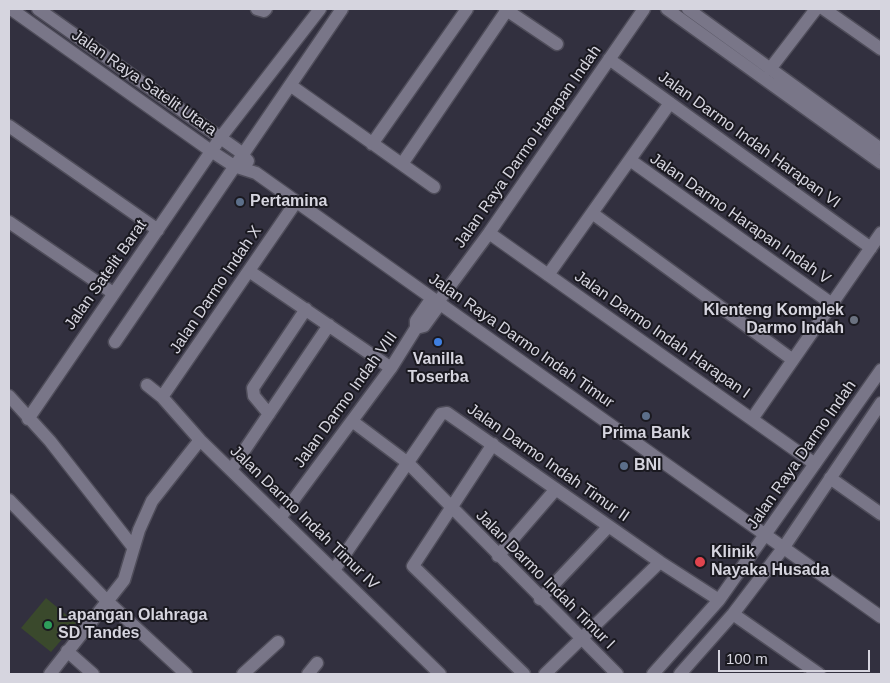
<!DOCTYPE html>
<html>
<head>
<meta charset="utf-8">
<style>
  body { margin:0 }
  #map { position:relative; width:890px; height:683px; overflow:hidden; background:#32303f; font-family:Helvetica,sans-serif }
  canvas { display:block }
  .frame { position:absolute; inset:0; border:10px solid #d6d5df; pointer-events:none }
  .scale { position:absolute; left:718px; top:650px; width:152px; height:22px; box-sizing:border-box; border:2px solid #d6d5df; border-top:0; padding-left:6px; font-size:15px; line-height:18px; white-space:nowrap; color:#d6d5df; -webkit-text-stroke:4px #1a1920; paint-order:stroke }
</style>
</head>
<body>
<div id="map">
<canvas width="890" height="683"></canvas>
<div class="frame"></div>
<div class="scale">100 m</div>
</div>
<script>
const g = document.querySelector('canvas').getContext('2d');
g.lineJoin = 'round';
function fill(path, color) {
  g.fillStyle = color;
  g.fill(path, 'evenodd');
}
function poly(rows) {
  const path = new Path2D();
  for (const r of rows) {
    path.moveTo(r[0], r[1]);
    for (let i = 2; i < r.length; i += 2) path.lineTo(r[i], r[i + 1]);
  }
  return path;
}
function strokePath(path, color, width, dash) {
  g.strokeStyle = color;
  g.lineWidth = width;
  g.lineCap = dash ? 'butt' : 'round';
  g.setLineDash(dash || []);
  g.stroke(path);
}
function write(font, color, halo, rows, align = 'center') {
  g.font = font + ' Helvetica,sans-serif';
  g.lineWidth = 4;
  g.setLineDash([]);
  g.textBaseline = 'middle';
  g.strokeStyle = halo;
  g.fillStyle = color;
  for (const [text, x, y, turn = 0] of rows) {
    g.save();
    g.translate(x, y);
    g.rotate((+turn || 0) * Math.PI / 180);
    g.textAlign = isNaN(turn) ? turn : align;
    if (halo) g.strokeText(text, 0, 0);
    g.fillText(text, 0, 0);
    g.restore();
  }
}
fill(poly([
  [46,598,76,623,51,652,21,628]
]), '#3a492c');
const minor = poly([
  [11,9,211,151,234,166,256,173,881,617],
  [38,9,239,151,248,161],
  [257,9,264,11,266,9],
  [505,9,557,44],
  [667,9,881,163],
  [688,9,881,149],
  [824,9,881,49],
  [609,59,871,248],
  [770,69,816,9],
  [290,85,434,187],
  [9,126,158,230],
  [372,144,467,9],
  [630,160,832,304],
  [402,164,507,10],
  [592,213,793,360],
  [9,222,113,293],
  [489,233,815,464],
  [249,271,391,368],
  [548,275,670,103],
  [438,302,489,233,644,9],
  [416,328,424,326,440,304],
  [115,342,342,9],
  [147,385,162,397,200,440,440,674],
  [9,396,50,441,133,547],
  [162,397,296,202],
  [269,414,254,396,253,388,306,309],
  [28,419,221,137,320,9],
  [752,419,881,233],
  [352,421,408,463,617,674],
  [493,444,413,566,524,674],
  [231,470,329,325],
  [830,478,881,514],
  [9,500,107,601,186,674],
  [280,518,391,368,416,328,416,321,432,298],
  [498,556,556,489],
  [334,570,441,414,447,413,660,562,719,600],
  [540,599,609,526],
  [733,614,819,674],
  [67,651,93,674],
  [50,674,124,580,139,530,152,501,200,440],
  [243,674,278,642],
  [308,674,317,663],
  [545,674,660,562],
  [653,674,719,600,881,370],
  [680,674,733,614,784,547,881,403]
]);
strokePath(minor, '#4f4d5a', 15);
strokePath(minor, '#797688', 12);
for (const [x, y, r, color] of [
  [240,202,5,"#5c6f8a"],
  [854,320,5,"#6b7280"],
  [438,342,5,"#3f7fe0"],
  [646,416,5,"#5c6f8a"],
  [624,466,5,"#5c6f8a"],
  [700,562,6,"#e0444e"],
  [48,625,5,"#2e9e5b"]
]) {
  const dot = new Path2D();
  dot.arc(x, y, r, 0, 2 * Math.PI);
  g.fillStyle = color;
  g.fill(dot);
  strokePath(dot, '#1a1920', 2);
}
write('16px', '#d6d5df', '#1a1920', [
  ["Jalan Raya Satelit Utara",144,83,35],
  ["Jalan Darmo Indah Harapan VI",749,140,36],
  ["Jalan Raya Darmo Harapan Indah",528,147,-55],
  ["Jalan Darmo Harapan Indah V",740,219,35],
  ["Jalan Satelit Barat",106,275,-55],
  ["Jalan Darmo Indah X",216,290,-56],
  ["Jalan Darmo Indah Harapan I",662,335,35],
  ["Jalan Raya Darmo Indah Timur",521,341,35],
  ["Jalan Darmo Indah VIII",346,400,-54],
  ["Jalan Raya Darmo Indah",802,455,-55],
  ["Jalan Darmo Indah Timur II",548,463,35],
  ["Jalan Darmo Indah Timur IV",304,518,44],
  ["Jalan Darmo Indah Timur I",545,580,45]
]);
write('bold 16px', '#d6d5df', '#1a1920', [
  ["Pertamina",250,202],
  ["Klenteng Komplek",844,311,"right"],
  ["Darmo Indah",844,329,"right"],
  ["Vanilla",438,360,"center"],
  ["Toserba",438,378,"center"],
  ["Prima Bank",646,434,"center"],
  ["BNI",634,466],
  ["Klinik",711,553],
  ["Nayaka Husada",711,571],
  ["Lapangan Olahraga",58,616],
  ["SD Tandes",58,634]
], 'left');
</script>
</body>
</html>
